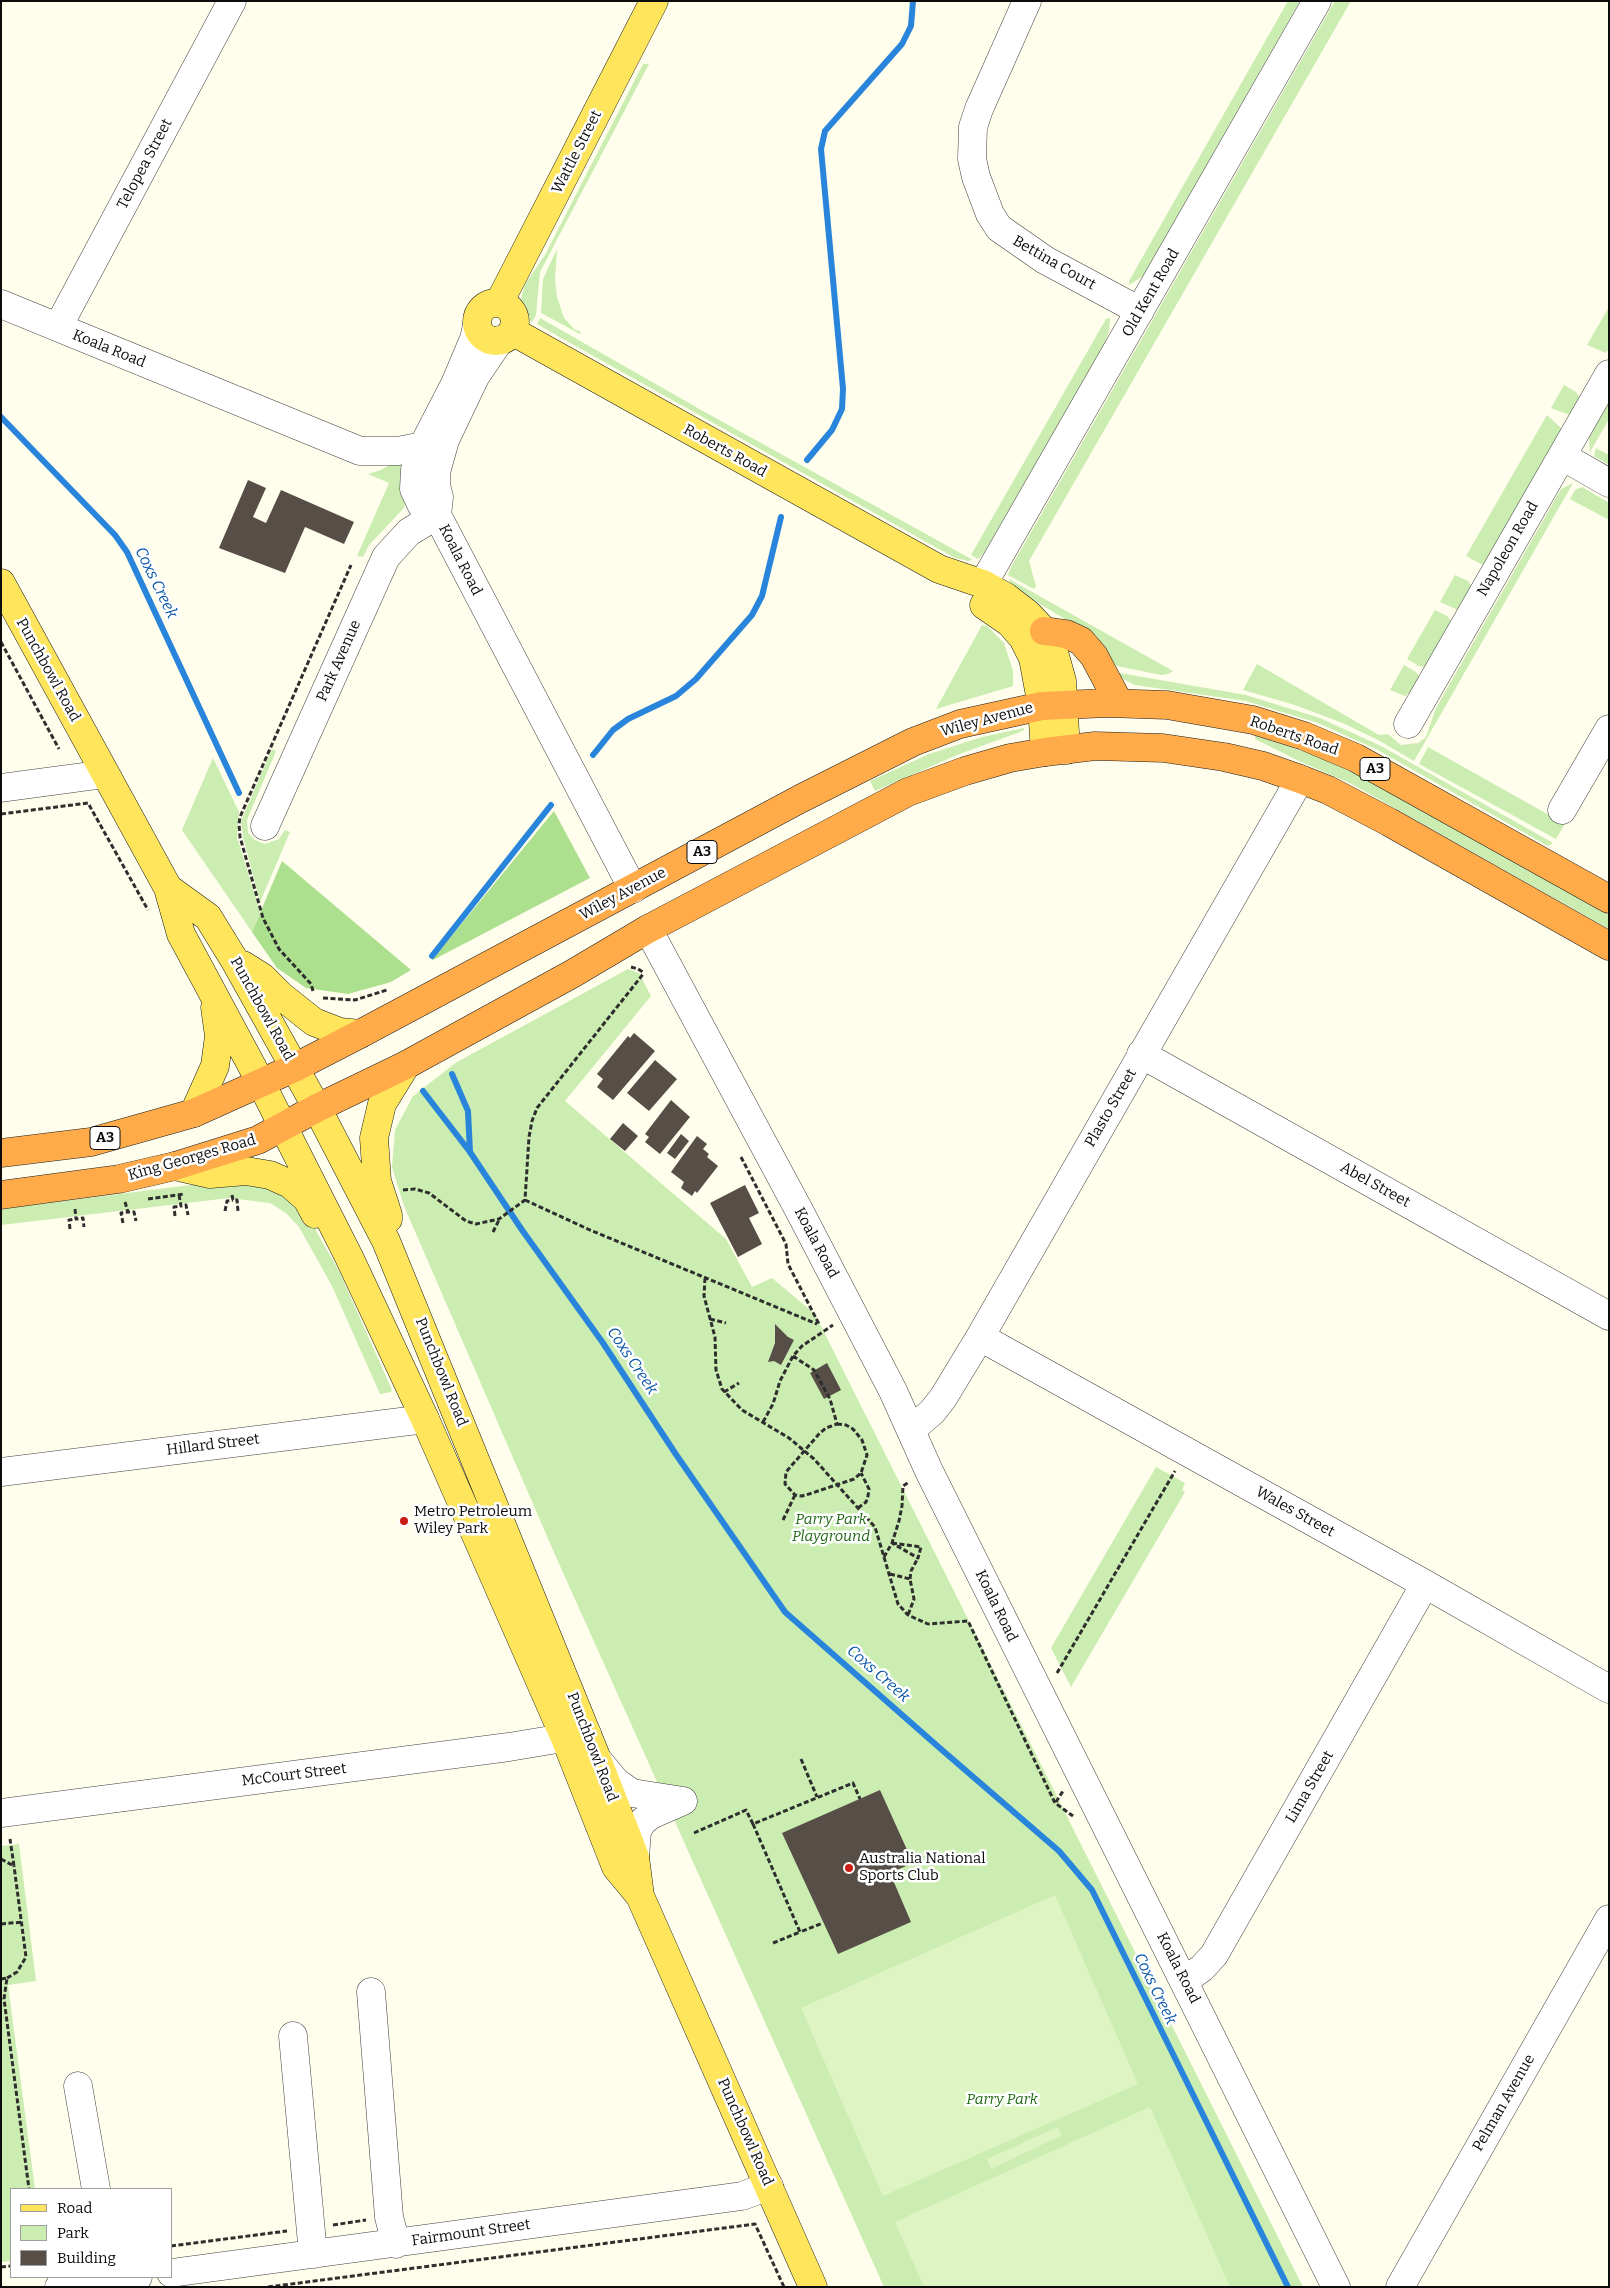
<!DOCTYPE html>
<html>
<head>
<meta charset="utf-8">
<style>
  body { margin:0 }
  #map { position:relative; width:1610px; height:2288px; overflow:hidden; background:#fffdeb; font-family:Bitter,serif }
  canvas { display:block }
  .frame { position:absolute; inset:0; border:2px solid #0c0c0c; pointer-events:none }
  .legend { position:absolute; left:10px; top:2188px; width:162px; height:90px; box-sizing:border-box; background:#fff; border:1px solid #9e9e9e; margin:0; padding:6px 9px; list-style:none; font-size:15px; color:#0c0c0c }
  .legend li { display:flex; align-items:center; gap:10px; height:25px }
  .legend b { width:25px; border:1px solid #9e9e9e }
</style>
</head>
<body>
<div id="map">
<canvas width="1610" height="2288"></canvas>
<div class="frame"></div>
<ul class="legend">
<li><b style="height:6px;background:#ffe55b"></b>Road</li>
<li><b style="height:14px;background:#cbedb1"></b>Park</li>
<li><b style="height:14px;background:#564e47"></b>Building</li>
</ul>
</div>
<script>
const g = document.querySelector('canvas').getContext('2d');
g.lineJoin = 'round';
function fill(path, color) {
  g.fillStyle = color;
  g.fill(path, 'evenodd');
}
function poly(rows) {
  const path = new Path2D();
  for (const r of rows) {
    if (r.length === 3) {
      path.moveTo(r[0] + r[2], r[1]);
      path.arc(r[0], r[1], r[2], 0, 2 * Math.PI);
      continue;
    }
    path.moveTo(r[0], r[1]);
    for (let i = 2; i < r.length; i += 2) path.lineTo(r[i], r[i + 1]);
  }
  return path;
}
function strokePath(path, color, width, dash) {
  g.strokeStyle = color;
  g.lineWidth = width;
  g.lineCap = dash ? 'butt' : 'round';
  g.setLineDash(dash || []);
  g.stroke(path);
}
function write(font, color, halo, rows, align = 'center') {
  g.font = font + ' Bitter,serif';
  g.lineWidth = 5;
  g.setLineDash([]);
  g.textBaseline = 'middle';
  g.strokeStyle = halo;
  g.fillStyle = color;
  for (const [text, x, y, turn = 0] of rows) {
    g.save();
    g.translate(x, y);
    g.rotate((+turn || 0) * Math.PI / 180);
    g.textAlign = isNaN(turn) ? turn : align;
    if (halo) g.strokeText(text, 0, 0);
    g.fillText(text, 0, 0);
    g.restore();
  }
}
fill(poly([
  [1288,1,1300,1,1143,276,1129,285,1129,281],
  [1335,1,1351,1,1029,561,1036,586,1034,589,1008,575,1010,569],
  [643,64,649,64,540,272,536,315,532,322,525,317,520,303,525,284,545,255],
  [557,249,555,279,557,297,564,318,574,329,581,332,580,334,541,313,543,279],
  [1609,307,1609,348,1606,353,1587,345],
  [540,318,703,411,973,560,968,561,955,558,563,339,537,324],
  [1110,318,1109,331,1104,345,984,553,978,559,971,555,1106,319],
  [1564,385,1576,392,1580,398,1570,415,1551,408],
  [1609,401,1609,419,1590,452,1589,438],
  [1547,415,1562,429,1484,565,1481,564,1466,556],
  [1596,448,1609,455,1609,465,1594,456],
  [403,457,406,499,404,508,369,545,363,557,357,556,389,483,368,474,381,470],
  [1573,483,1414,761,1378,740,1345,724,1295,705,1243,690,1257,664,1379,735,1388,734,1401,745,1418,743,1426,737,1436,708,1561,489],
  [1582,487,1609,503,1609,520,1570,499,1575,490],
  [1455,575,1468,581,1472,587,1458,610,1440,602],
  [1009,579,1173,671,1168,674,1161,675,1117,666,1104,656,1076,626,1011,586],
  [1435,610,1447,616,1452,622,1426,667,1419,666,1407,659],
  [982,625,987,626,1004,643,1013,671,1013,686,936,709],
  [1404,665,1416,672,1420,677,1411,691,1405,696,1390,690],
  [1120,673,1246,695,1320,718,1381,746,1553,843,1548,846,1378,750,1318,723,1246,701,1135,685,1115,675],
  [1024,728,1024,730,1020,732,957,755,875,791,870,781,929,754,982,737],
  [1255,735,1316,756,1364,778,1609,915,1609,929,1352,784,1299,761,1255,739],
  [1428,747,1565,824,1556,839,1419,764],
  [272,749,276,751,247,820,248,833,255,840,265,844,279,839,285,830,290,832,260,902,243,837,241,821],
  [213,758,239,812,237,837,260,912,252,932,182,830],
  [628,969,639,973,651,996,565,1101,726,1239,752,1287,772,1278,815,1314,1303,2287,884,2287,556,1557,404,1206,392,1167,395,1130,413,1096,457,1062],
  [214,1182,275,1187,311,1222,339,1271,392,1390,391,1392,380,1394,332,1286,299,1227,286,1213,270,1203,229,1198,1,1225,1,1209],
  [1156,1467,1185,1483,1182,1490,1185,1492,1071,1687,1051,1648],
  [19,1844,36,1981,8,1985,35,2189,11,2189,11,2261,1,2262,1,1846]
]), '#cbedb1');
fill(poly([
  [554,811,590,878,431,961],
  [282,861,411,970,391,982,348,994,306,988,277,968,252,932]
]), '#ace08e');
fill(poly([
  [1055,1895,1138,2084,883,2196,801,2008],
  [1150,2107,1230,2287,924,2287,895,2222],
  [1058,2127,1062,2135,991,2169,987,2159]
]), '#dff4c3');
strokePath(poly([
  [1,417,115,535,127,552,239,793],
  [807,460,832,430,842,409,843,389,821,149,825,131,902,44,911,26,913,1],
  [593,755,613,730,628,719,676,696,696,679,752,615,762,596,781,517],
  [432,956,551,805],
  [452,1074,468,1111,470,1152],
  [423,1091,470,1152,522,1230,603,1343,675,1453,785,1612,942,1750,1059,1851,1092,1890,1288,2287]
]), '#2985db', 6);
fill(poly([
  [248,480,266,488,253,517,266,523,281,490,354,522,344,544,305,527,285,573,219,548],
  [634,1033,655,1051,613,1100,597,1087,603,1079,597,1074,628,1036,630,1038],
  [655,1060,677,1079,649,1111,627,1093],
  [671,1100,690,1117,660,1154,645,1142,649,1137,645,1134],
  [623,1123,638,1136,625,1151,610,1139],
  [681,1134,689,1141,675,1159,667,1153],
  [697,1136,707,1144,703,1149,709,1154,707,1157,718,1166,697,1193,695,1191,692,1196,681,1188,684,1182,671,1172],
  [745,1185,759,1213,749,1218,762,1244,738,1257,710,1203],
  [775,1324,788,1337,794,1340,781,1365,774,1361,768,1362,775,1343],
  [827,1363,841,1390,824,1399,810,1373],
  [880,1790,913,1863,890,1873,911,1922,838,1954,782,1833]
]), '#564e47');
const minor = poly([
  [1027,1,979,109,973,127,972,159,976,177,990,214,999,228,1045,260,1140,311],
  [1,304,360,451,398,451,423,446],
  [477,326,474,339,455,384,423,446,415,470,414,489,422,506,437,515,633,889],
  [58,327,232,1],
  [1562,456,1609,483],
  [437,515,439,497,436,485,436,472,445,440,475,377,500,340],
  [983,584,1317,1],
  [1408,724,1609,374],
  [1,788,105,774],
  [1562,810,1609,729],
  [265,826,386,557,409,532,437,515],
  [648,929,801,1214,893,1391,929,1471,1336,2287],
  [1141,1054,1609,1316],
  [980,1337,1425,1584,1609,1689],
  [912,1429,932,1412,943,1398,980,1337,1300,779],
  [1,1472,425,1419],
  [597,1759,616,1782,632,1793,683,1801],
  [1,1813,509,1747,587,1734],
  [635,1857,637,1831,642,1822,651,1815,683,1801],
  [1184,1981,1202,1968,1214,1955,1425,1584],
  [371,1992,389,2217,396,2244],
  [293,2036,313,2254],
  [78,2086,96,2189],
  [171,2273,742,2196,769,2186],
  [59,2287,138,2277],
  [1400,2287,1609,1919]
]);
const major = poly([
  [499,303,654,1],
  [496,322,19],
  [512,331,939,569,983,584,1006,597,1028,614,1044,631,1055,656,1062,681,1066,750],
  [1,583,168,888,181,934,261,1083,349,1257,425,1419,565,1738,616,1867,640,1896,813,2287],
  [984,605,1010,623,1023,638,1033,658,1042,706,1045,752],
  [168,888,208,917,235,961,317,1108,386,1241,597,1759,635,1857,640,1896],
  [243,965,262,977,280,995,314,1022,340,1032,360,1034],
  [194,1113,215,1066,219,1036,215,1007],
  [175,1166,210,1174,246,1171,270,1175,290,1184,307,1199,315,1214],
  [388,1219,388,1215,377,1181,374,1138,382,1104,406,1065]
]);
const highway = poly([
  [1044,631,1066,634,1081,641,1094,656,1119,703],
  [1,1153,91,1142,194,1113,294,1068,360,1034,800,799,913,742,960,724,1042,706,1107,703,1167,705,1253,720,1304,736,1356,758,1609,899],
  [1,1195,119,1179,175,1166,258,1140,317,1108,406,1065,572,974,648,929,908,792,965,771,1010,758,1045,752,1095,746,1163,748,1224,757,1263,766,1300,779,1328,790,1389,822,1609,946]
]);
strokePath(minor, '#3f3f3f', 29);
strokePath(major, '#1d1d1d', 29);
strokePath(highway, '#1d1d1d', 29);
strokePath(poly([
  [1,642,59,749],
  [1,814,88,803,148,910],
  [631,967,638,969,643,972],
  [313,991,311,984,279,949,263,918,240,837,239,824,240,817,351,565],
  [323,998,355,1000,387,990],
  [741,1157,786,1244,788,1264,819,1324],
  [403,1190,415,1189,429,1193,466,1221,476,1224,499,1219,525,1200,529,1137,532,1121,537,1108,644,973],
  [179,1195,181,1206,186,1205,188,1215],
  [232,1195,233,1200,237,1200,238,1211],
  [148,1199,184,1194],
  [525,1200,590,1230,817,1324],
  [125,1202,128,1212,134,1212,136,1221],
  [75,1209,76,1219,83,1218,84,1227],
  [225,1211,227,1201,233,1200],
  [175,1216,174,1207,181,1206],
  [123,1223,121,1213,128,1212],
  [70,1229,69,1220,76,1219],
  [493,1232,499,1220],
  [705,1278,704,1296,715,1337,716,1370,722,1389,742,1410,789,1438,814,1459,875,1527,898,1604,908,1615,928,1624,968,1621,1055,1803,1073,1816],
  [710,1319,726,1323],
  [793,1356,814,1370,830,1399,837,1424],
  [724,1392,739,1383],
  [763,1422,773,1404,780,1381,793,1356,802,1346,833,1325],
  [837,1424,846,1425,853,1429,862,1440,867,1455,861,1473,854,1479,809,1494,802,1496,795,1495,785,1484,786,1472,819,1434,826,1428,837,1424],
  [858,1508,866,1502,868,1496,869,1489,861,1473],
  [783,1520,795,1495],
  [892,1543,921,1547,918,1558,892,1543],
  [884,1557,892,1543,899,1521,902,1506,903,1486,909,1482],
  [890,1574,910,1579,914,1599,908,1615],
  [910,1579,911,1571,918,1558],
  [1057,1673,1175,1471],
  [801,1759,817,1797],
  [1056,1802,1063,1791],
  [753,1824,800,1932,823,1923],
  [694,1833,746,1810,753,1824,853,1783,860,1799],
  [1,1859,14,1866,10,1839],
  [1,1924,23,1922],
  [773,1943,800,1932],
  [7,1978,17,1972,26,1957,14,1866],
  [1,1979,7,1978,4,1999,29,2189],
  [333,2225,366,2220],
  [171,2246,287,2231],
  [1,2267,11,2266],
  [268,2287,755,2224,784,2287]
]), '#2e2e2e', 3, [5, 2.5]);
strokePath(minor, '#fff', 28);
strokePath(major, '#ffe55b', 28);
strokePath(highway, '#ffab49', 28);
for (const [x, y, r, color] of [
  [404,1521,5,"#ca1d16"],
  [849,1868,5,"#ca1d16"]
]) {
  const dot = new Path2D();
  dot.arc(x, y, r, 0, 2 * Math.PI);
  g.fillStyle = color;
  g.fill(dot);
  strokePath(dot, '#fff', 2);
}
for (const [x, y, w] of [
  [1375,769,30],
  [702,852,30],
  [105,1138,30]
]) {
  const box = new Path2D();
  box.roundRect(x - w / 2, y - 11.5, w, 23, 4);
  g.fillStyle = '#fff';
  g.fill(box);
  strokePath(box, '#0c0c0c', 1);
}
write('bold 14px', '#0c0c0c', null, [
  ["A3",1375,769],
  ["A3",702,852],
  ["A3",105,1138]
]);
write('15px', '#0c0c0c', '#fff', [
  ["Wattle Street",577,152,-63],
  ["Telopea Street",145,164,-62],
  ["Bettina Court",1054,263,30],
  ["Old Kent Road",1151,293,-60],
  ["Koala Road",109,349,22],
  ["Roberts Road",725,451,29],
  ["Napoleon Road",1508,549,-60],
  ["Koala Road",460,560,63],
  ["Park Avenue",339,661,-66],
  ["Punchbowl Road",48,670,61],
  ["Wiley Avenue",987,720,-15],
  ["Roberts Road",1294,736,19],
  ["Wiley Avenue",623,894,-28],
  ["Punchbowl Road",262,1009,61],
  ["Plasto Street",1111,1108,-60],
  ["King Georges Road",192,1158,-16],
  ["Abel Street",1375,1185,29],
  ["Koala Road",816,1243,62],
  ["Punchbowl Road",441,1372,68],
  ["Hillard Street",213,1445,-7],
  ["Wales Street",1295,1512,29],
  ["Koala Road",996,1606,64],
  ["Punchbowl Road",592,1747,69],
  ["McCourt Street",294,1775,-7],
  ["Lima Street",1310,1787,-60],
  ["Koala Road",1178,1968,63],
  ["Pelman Avenue",1504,2103,-60],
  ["Punchbowl Road",745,2132,66],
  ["Fairmount Street",471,2233,-8]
]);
write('15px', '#0c0c0c', '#fff', [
  ["Metro Petroleum",414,1512],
  ["Wiley Park",414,1529],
  ["Australia National",859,1859],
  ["Sports Club",859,1876]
], 'left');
write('italic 15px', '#216a16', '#fff', [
  ["Parry Park",831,1520],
  ["Playground",831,1537],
  ["Parry Park",1002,2100]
]);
write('italic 16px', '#0956aa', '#fff', [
  ["Coxs Creek",156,583,64],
  ["Coxs Creek",632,1361,56],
  ["Coxs Creek",878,1674,41],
  ["Coxs Creek",1155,1989,64]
]);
</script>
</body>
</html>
